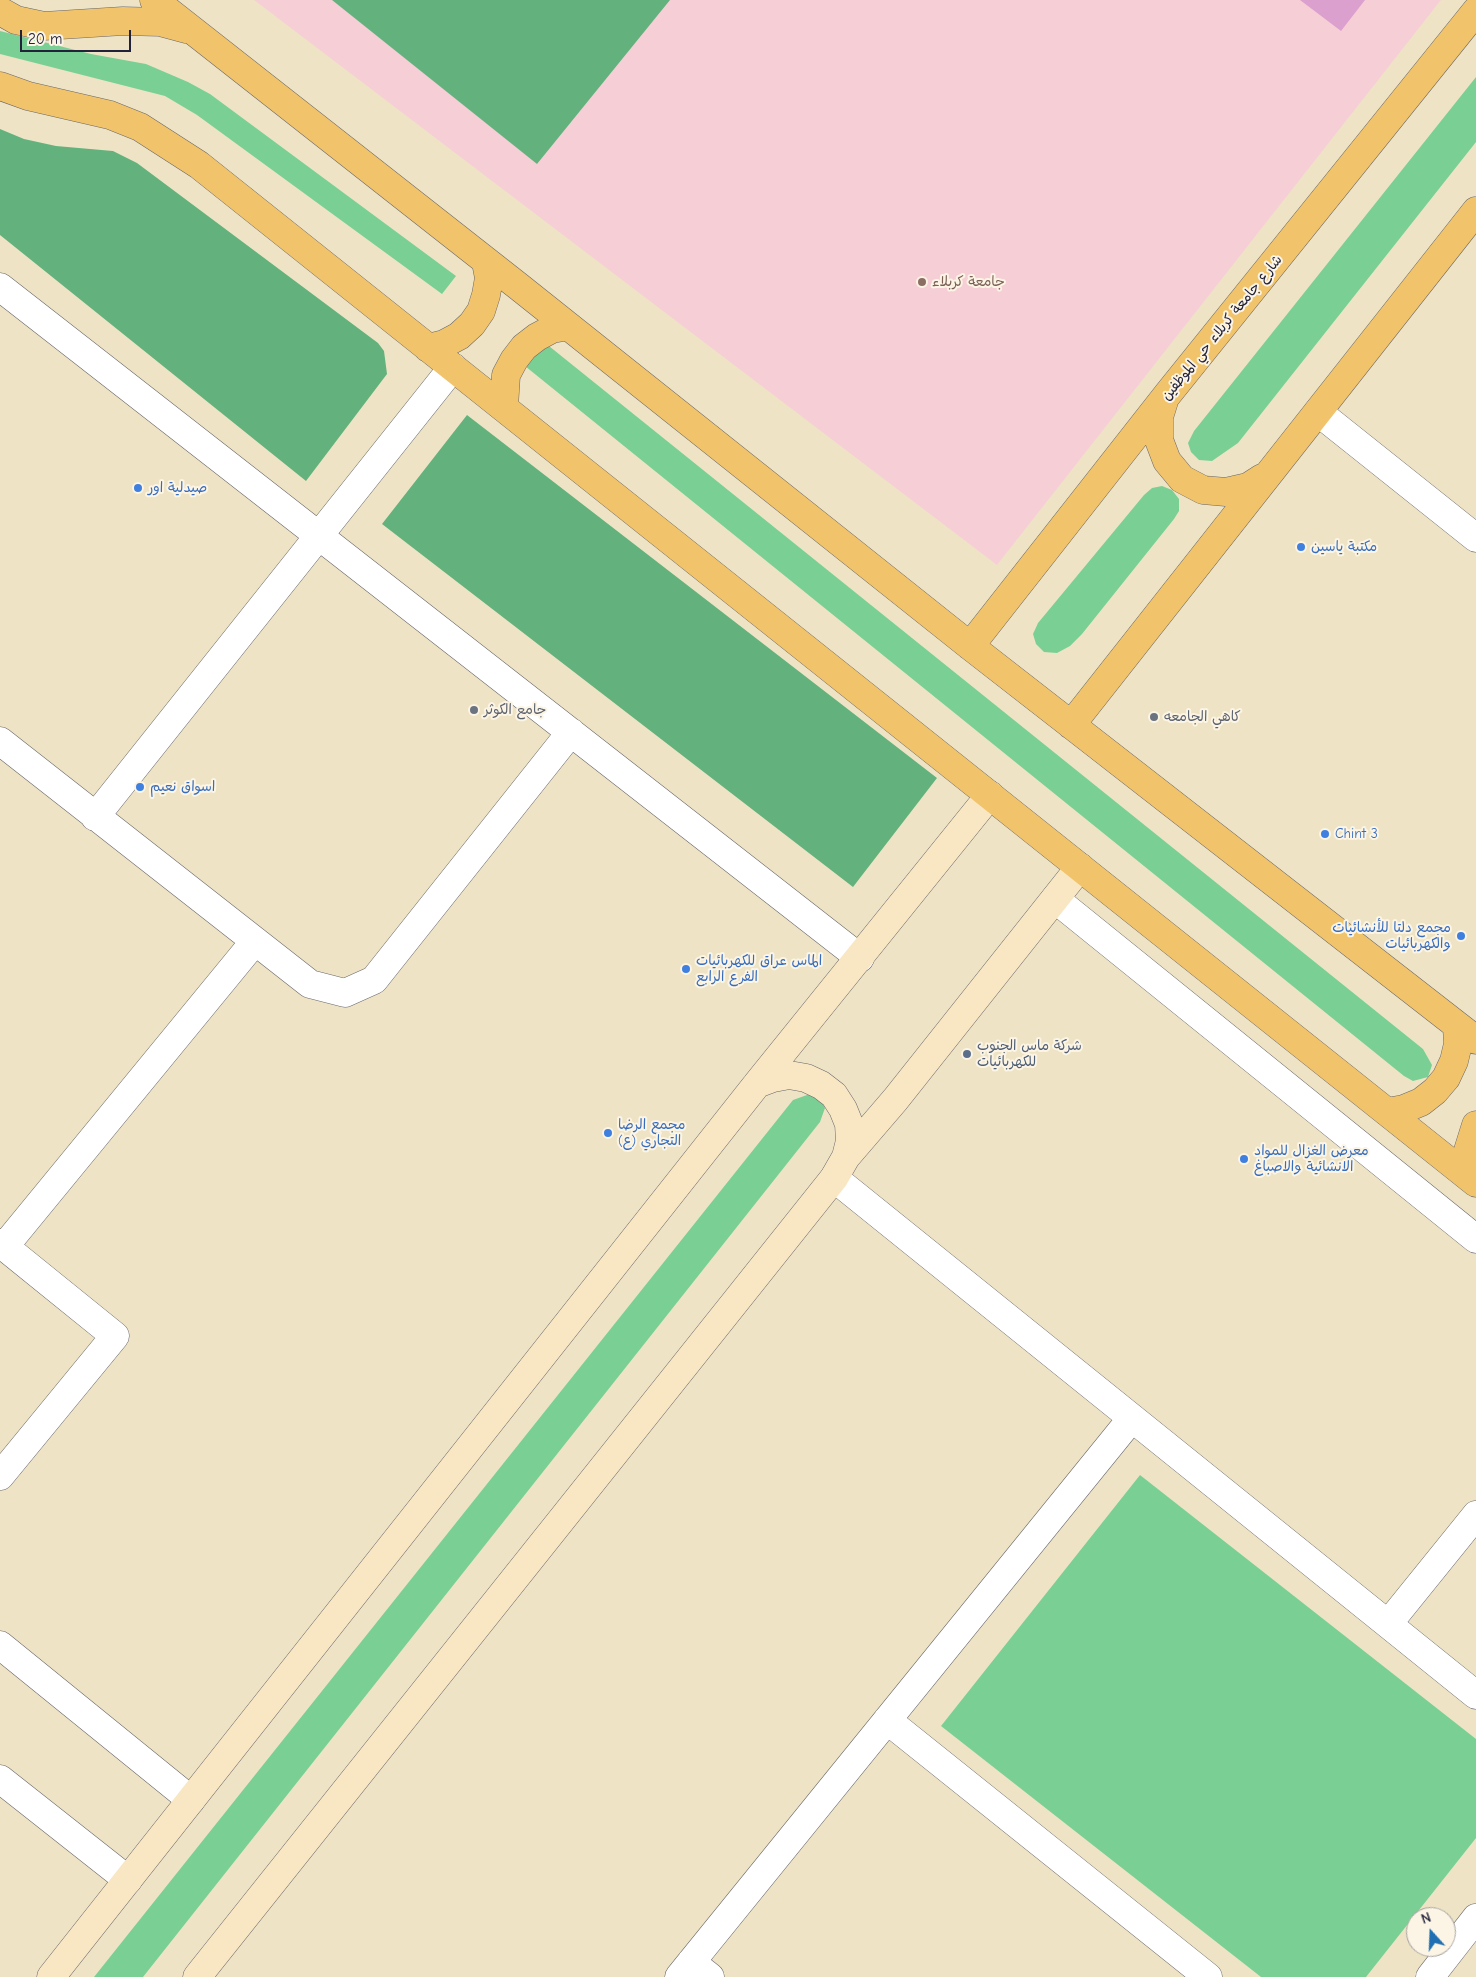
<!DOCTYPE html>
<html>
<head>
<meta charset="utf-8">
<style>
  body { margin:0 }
  #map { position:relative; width:1476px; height:1977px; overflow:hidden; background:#eee4c5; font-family:"Comic Neue",sans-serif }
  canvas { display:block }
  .north { position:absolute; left:1406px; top:1907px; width:50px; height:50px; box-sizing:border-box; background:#fcf5e5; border:1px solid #a5a1a1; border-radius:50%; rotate:340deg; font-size:14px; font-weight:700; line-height:20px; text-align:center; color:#22223b }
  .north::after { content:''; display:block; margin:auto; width:18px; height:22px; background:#1f6fb2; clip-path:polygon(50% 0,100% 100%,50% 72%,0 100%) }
  .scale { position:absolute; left:20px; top:30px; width:111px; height:22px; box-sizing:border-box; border:2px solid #22223b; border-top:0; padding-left:6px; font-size:15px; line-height:18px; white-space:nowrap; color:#22223b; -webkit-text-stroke:4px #fcf5e5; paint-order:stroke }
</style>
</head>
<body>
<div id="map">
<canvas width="1476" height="1977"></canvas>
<div class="north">N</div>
<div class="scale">20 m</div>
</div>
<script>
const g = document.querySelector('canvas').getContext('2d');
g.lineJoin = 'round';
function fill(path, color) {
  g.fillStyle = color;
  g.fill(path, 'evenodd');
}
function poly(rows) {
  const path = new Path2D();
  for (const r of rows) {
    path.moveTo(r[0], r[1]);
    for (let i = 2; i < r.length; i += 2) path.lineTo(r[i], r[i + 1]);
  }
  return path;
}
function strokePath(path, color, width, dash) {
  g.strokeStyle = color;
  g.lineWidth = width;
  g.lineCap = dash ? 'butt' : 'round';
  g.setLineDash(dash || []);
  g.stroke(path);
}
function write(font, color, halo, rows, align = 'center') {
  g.font = font + ' "Comic Neue","Playpen Sans Arabic",sans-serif';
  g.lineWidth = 4;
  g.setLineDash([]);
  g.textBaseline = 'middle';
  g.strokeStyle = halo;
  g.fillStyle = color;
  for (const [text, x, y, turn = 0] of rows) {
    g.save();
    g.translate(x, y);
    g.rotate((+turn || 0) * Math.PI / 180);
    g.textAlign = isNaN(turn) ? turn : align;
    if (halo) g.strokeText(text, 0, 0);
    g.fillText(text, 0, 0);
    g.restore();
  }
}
fill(poly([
  [254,0,1441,0,997,565]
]), '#f6cfd6');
fill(poly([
  [0,31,91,54,146,64,188,82,210,94,456,276,442,294,197,115,165,96,0,54],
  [1476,77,1476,142,1238,443,1212,461,1199,460,1191,452,1188,443,1194,431],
  [539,338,1423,1049,1432,1065,1428,1077,1413,1081,1404,1076,520,362],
  [1162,486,1172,490,1179,499,1179,511,1174,519,1082,634,1070,646,1057,653,1044,652,1036,644,1033,634,1038,623,1144,495,1152,488],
  [807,1095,819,1095,825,1108,820,1122,143,1977,94,1977,793,1100],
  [1140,1475,1476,1739,1476,1838,1366,1977,1261,1977,941,1726]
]), '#7ad094');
fill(poly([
  [332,0,670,0,537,164],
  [0,129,24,139,56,146,113,151,137,163,378,343,384,351,387,374,306,481,0,235],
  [467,415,937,778,853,887,382,524]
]), '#63b27e');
fill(poly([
  [1300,0,1365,0,1341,31]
]), '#dba0ce');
const minor = poly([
  [0,287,860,958],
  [1318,412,1476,538],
  [0,741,310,984,345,993,374,980,571,732],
  [95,817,453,367],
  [1055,899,1476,1239],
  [834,1178,1476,1695],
  [0,1243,115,1336,0,1476],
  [4,1247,255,941],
  [1388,1624,1476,1515],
  [0,1645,191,1800],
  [887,1720,1208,1977],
  [0,1779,128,1880],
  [691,1962,710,1977],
  [679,1977,1132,1418],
  [1430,1977,1476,1918]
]);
const secondary = poly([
  [757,1084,773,1078,789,1075,806,1078,821,1085,834,1095,843,1109,849,1124,850,1141,846,1157],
  [51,1977,757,1084,990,795],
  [197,1977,834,1178,846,1157,895,1100,1080,867]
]);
const primary = poly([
  [154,0,518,286,970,646,1476,1040],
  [0,11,16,20,44,26,123,21,160,22,186,29],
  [0,86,28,96,110,115,140,127,199,165,1476,1183],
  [428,348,444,344,459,336,472,324,481,311,486,295,489,278,486,262],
  [1164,401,1159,417,1159,440,1167,461,1182,479,1203,490,1226,492,1248,487,1262,478],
  [504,407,506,375,514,360,524,347,537,337,552,329,568,326],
  [970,646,1167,395,1476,11],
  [1071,725,1476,211],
  [1387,1112,1404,1109,1421,1102,1435,1091,1446,1078,1454,1061,1458,1044,1457,1026],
  [1466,1175,1466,1157,1476,1125]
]);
strokePath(minor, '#69666b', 29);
strokePath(secondary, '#69666b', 29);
strokePath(primary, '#69666b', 29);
strokePath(minor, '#fff', 28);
strokePath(secondary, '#f9e7c3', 28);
strokePath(primary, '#f1c36a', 28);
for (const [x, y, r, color] of [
  [922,282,5,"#8d6e63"],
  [138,488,5,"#3f7fe0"],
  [1301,547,5,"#3f7fe0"],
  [474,710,5,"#6b7280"],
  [1154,717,5,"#6b7280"],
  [140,787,5,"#3f7fe0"],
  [1325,834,5,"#3f7fe0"],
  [1461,936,5,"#3f7fe0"],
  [686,969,5,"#3f7fe0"],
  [967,1054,5,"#5c6f8a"],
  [608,1133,5,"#3f7fe0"],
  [1244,1159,5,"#3f7fe0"]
]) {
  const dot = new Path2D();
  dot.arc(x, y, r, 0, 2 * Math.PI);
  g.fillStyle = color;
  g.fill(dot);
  strokePath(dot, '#fcf5e5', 2);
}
write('14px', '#785e54', '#fcf5e5', [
  ["جامعة كربلاء",932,282]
], 'left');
write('14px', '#22223b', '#fcf5e5', [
  ["شارع جامعة كربلاء حي الموظفين",1222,328,-51]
]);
write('14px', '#366cbe', '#fcf5e5', [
  ["صيدلية اور",148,488],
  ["مكتبة ياسين",1311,547],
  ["اسواق نعيم",150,787],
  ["Chint 3",1335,834],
  ["مجمع دلتا للأنشائيات",1451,928,"right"],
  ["والكهربائيات",1451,944,"right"],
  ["الماس عراق للكهربائيات",696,961],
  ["الفرع الرابع",696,977],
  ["مجمع الرضا",618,1125],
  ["(ع) التجاري",618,1141],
  ["معرض الغزال للمواد",1254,1151],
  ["الانشائية والاصباغ",1254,1167]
], 'left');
write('14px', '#5b616d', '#fcf5e5', [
  ["جامع الكوثر",484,710],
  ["كاهي الجامعه",1164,717]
], 'left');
write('14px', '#4e5e75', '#fcf5e5', [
  ["شركة ماس الجنوب",977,1046],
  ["للكهربائيات",977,1062]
], 'left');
</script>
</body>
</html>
